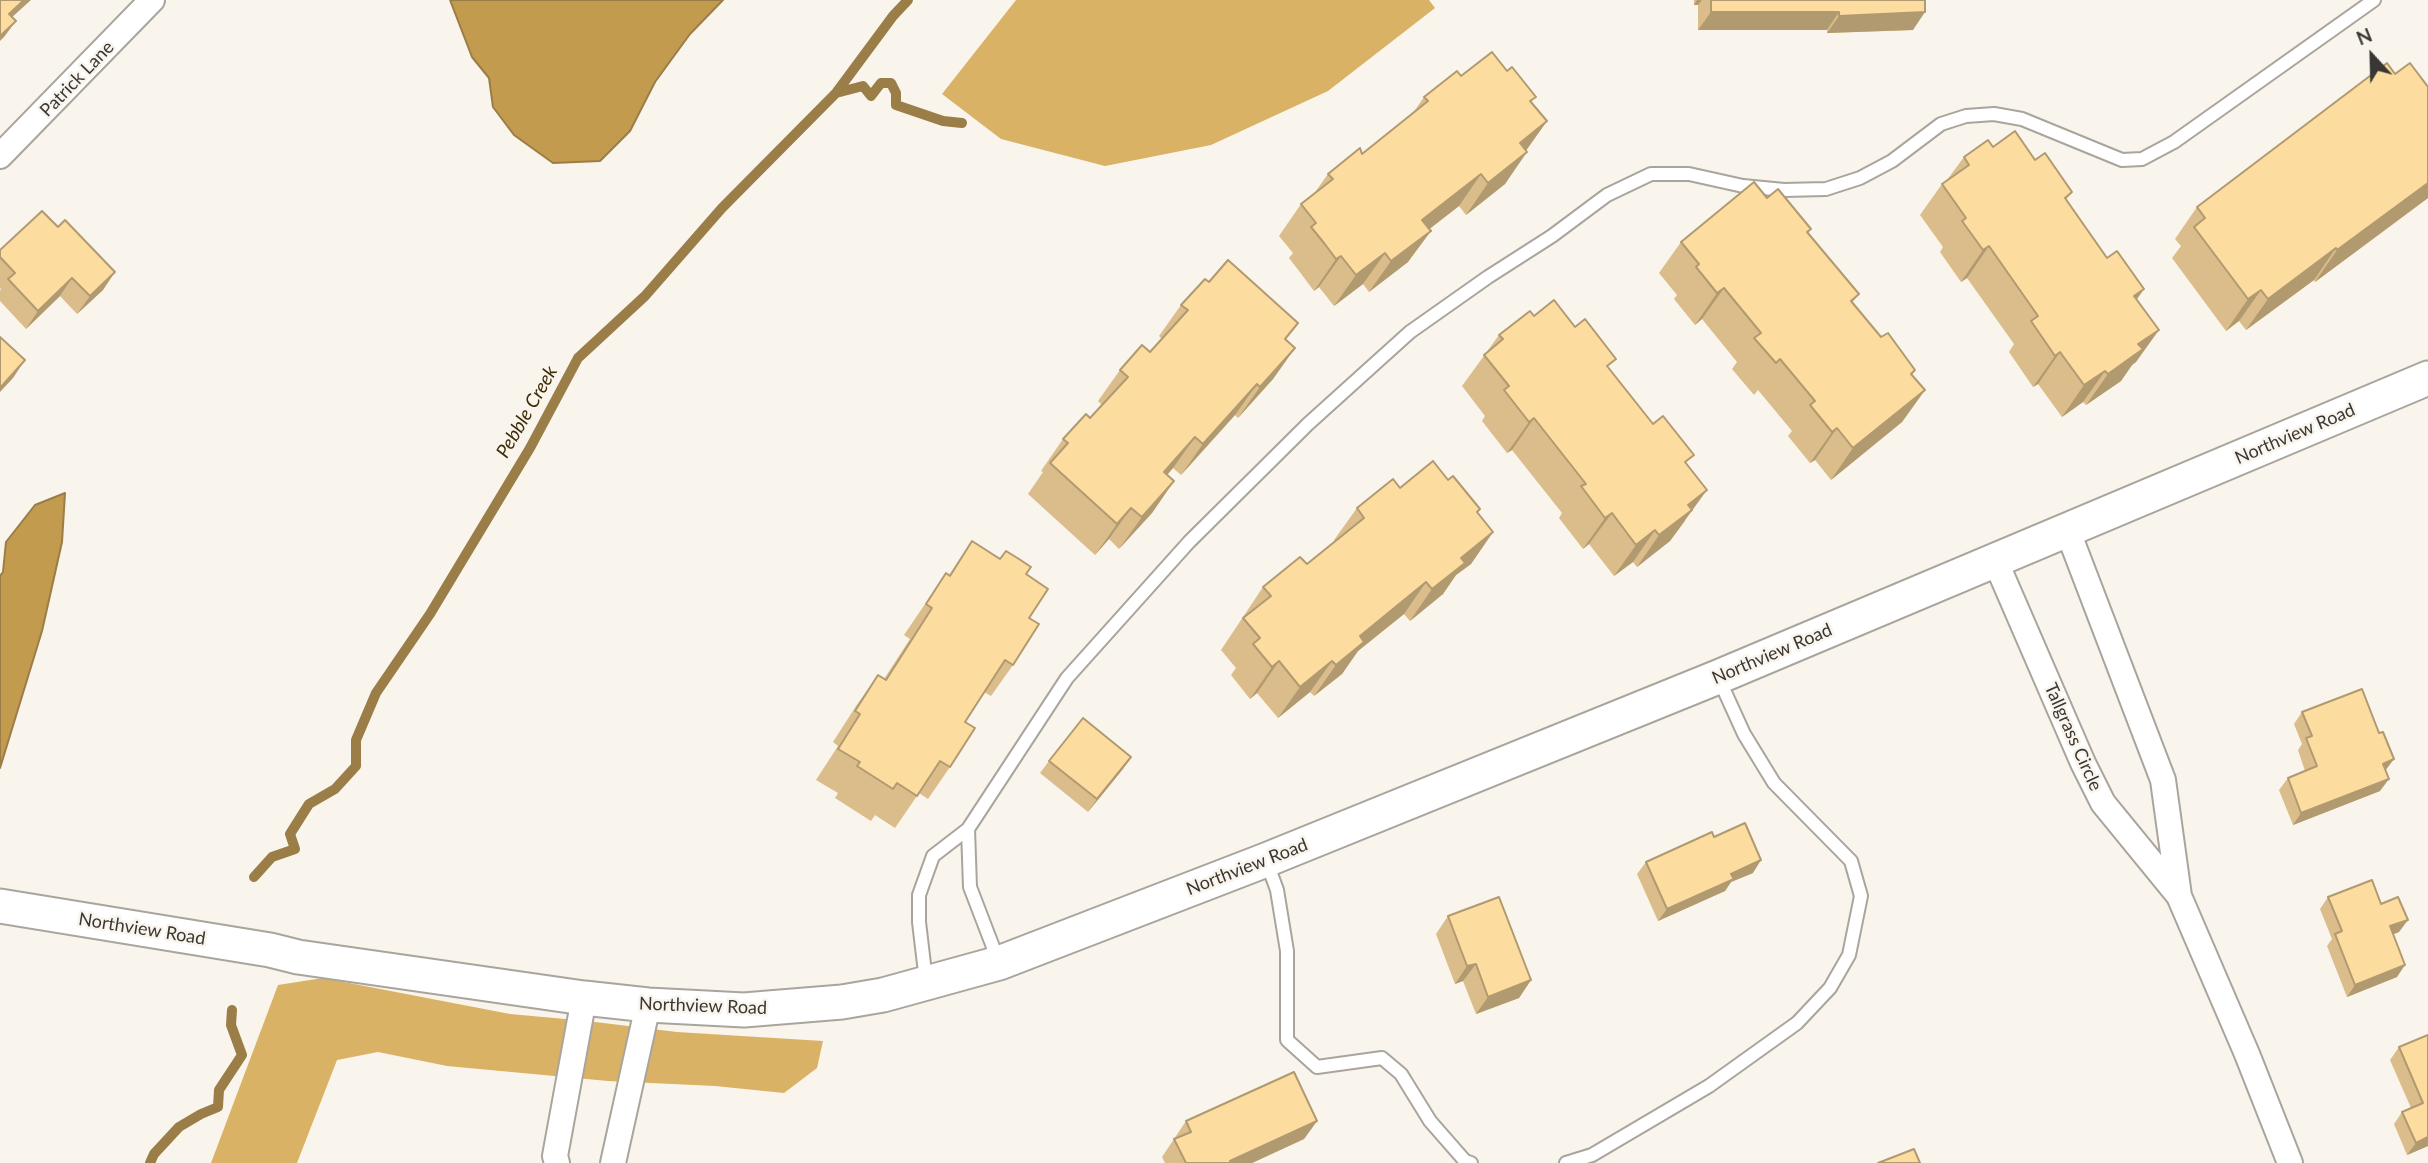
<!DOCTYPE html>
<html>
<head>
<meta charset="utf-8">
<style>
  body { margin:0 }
  #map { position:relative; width:2428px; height:1163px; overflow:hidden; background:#f9f4ec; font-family:Lato,sans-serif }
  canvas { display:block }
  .north { position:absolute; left:2337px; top:21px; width:70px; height:70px; -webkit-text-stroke:5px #f9f4ec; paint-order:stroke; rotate:338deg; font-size:19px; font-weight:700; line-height:28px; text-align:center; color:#393734 }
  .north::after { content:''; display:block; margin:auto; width:24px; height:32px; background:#393734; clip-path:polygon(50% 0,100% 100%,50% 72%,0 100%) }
</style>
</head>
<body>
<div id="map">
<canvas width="2428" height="1163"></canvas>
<div class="north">N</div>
</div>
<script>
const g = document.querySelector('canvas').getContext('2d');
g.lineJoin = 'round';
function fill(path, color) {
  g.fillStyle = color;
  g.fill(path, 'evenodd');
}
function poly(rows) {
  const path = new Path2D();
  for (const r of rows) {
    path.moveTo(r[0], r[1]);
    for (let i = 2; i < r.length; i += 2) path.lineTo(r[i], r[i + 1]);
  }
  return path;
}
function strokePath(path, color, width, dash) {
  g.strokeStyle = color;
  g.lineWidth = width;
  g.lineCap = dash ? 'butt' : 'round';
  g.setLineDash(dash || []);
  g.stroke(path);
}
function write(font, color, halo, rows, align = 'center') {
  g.font = font + ' Lato,sans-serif';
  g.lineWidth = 5;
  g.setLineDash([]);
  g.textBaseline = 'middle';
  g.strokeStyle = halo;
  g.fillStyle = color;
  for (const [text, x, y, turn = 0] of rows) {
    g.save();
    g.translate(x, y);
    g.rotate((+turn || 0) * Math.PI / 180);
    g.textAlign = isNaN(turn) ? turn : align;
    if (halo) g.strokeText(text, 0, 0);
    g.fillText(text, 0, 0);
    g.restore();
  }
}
fill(poly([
  [1016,0,1429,0,1435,8,1328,91,1211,145,1105,166,1001,139,942,94],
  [323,978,510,1014,587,1021,677,1032,823,1041,817,1068,784,1093,715,1086,608,1081,447,1066,378,1052,337,1060,297,1163,211,1163,278,985]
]), '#dab265');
const water = poly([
  [450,0,723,0,690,34,655,82,630,131,600,161,553,163,514,135,493,107,489,78,472,57,450,0],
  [65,493,62,542,42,631,0,768,0,576,3,572,6,542,35,505,65,493]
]);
fill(water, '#c39b4f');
strokePath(water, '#9a7d47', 2);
strokePath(poly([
  [836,93,863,86,871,96,881,83,891,83,896,93,896,105,943,121,962,123],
  [254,877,272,857,295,849,290,834,309,804,335,789,356,766,356,740,376,693,430,614,530,448,578,358,645,296,722,208,836,93,893,16,908,0],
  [150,1163,154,1154,179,1127,201,1114,218,1107,219,1090,242,1055,231,1025,232,1010]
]), '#9a7d47', 10);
const lane = poly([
  [968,829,970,887,998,960],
  [1266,860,1277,890,1287,951,1287,1040,1317,1067,1382,1058,1401,1074,1430,1121,1465,1161,1471,1163],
  [926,981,919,922,919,895,933,856,968,829,1067,678,1189,542,1308,424,1410,332,1488,277,1552,236,1607,195,1651,174,1689,174,1743,186,1784,190,1826,189,1860,178,1892,161,1941,124,1966,116,1994,114,2022,119,2122,160,2142,159,2174,142,2374,0],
  [1566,1163,1592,1155,1709,1086,1797,1023,1830,988,1849,955,1861,896,1851,861,1774,783,1744,734,1719,679]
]);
const street = poly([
  [0,156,152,0],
  [2067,529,2163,780,2179,896,2247,1054,2290,1163],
  [1995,560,2083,763,2103,803,2179,896],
  [557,1163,555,1156,584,998],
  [613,1163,648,1005]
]);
const secondary = poly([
  [0,906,270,950,298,957,584,998,648,1005,744,1010,842,1002,883,995,999,963,1266,860,1718,677,2428,378]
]);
strokePath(lane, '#a9a59d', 16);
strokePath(street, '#a9a59d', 28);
strokePath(secondary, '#a9a59d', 37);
strokePath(lane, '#fff', 12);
strokePath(street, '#fff', 24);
strokePath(secondary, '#fff', 33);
fill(poly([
  [1694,0,1925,0,1913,30,1827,33,1827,30,1698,30,1698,5,1694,5],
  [1461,76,1532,102,1547,121,1526,151,1505,184,1466,215,1459,206,1429,229,1408,262,1369,292,1363,284,1334,306,1319,287,1314,291,1302,275,1289,258,1293,253,1279,236,1301,204,1313,195,1328,174,1362,154,1413,113,1424,97],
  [1993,147,2035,160,2072,192,2066,200,2137,299,2136,362,2132,365,2121,381,2086,405,2083,402,2062,417,2038,384,2033,387,2009,352,2014,344,1967,278,1961,282,1940,252,1943,247,1920,215,1942,184,1947,180,1964,157],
  [1767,198,1811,229,1808,233,1859,294,1852,303,1881,337,1915,370,1912,375,1925,390,1902,422,1831,480,1815,460,1810,463,1788,436,1792,431,1758,390,1754,395,1732,369,1737,362,1702,319,1695,325,1674,299,1677,295,1659,273,1681,242],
  [2428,198,2315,282,2314,280,2246,330,2239,321,2226,331,2172,258,2181,246,2175,239,2197,207],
  [0,250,103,290,77,314,60,296,26,329,0,301,0,291,1,289,0,288],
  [1181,305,1287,340,1295,348,1273,379,1238,418,1235,415,1181,475,1173,468,1167,475,1174,481,1152,513,1119,549,1109,539,1095,555,1028,494,1043,472,1041,471,1063,439,1090,418,1102,405,1098,401,1120,370,1150,352,1162,339,1159,336],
  [1534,316,1609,369,1653,424,1687,464,1685,521,1670,541,1637,567,1633,562,1614,576,1589,544,1583,549,1559,518,1562,513,1512,450,1507,453,1482,421,1485,416,1462,386,1499,335],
  [1448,480,1493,532,1471,564,1456,575,1443,594,1410,621,1404,614,1358,651,1342,674,1314,696,1310,692,1278,718,1257,693,1250,699,1231,675,1236,668,1221,650,1263,587,1307,564,1335,541,1334,540,1357,508,1400,488],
  [972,541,1026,574,1029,618,1013,665,991,696,984,692,965,722,950,767,928,799,919,793,895,828,875,815,871,821,835,798,838,793,816,780,838,746,833,742,856,706,878,675,884,679,910,639,904,635,946,573,949,575],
  [2302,712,2379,733,2386,771,2380,791,2293,825,2279,790,2288,778,2305,771,2298,750,2302,744,2294,724],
  [1131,757,1088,812,1040,773,1049,761],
  [1714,837,1753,873,1731,882,1725,891,1658,921,1637,874,1646,862],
  [2328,897,2381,904,2399,932,2393,934,2397,977,2347,997,2327,946,2332,939,2320,909],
  [1448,916,1531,980,1519,998,1476,1014,1463,981,1455,984,1436,934],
  [2428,1035,2428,1146,2407,1155,2394,1124,2402,1112,2411,1108,2390,1060,2399,1047],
  [1186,1121,1317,1121,1304,1139,1252,1163,1165,1163,1162,1157]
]), '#dabd8a');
fill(poly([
  [24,0,31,0,0,28,9,14],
  [1697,0,1702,0,1698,5,1694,5],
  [1711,12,1839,12,1827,30,1698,30],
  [1925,12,1913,30,1827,33,1839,16],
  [16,21,4,37,0,41,0,36],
  [1547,121,1524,153,1520,143],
  [1527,152,1505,184,1466,215,1488,183],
  [1481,174,1459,206,1400,252,1422,220],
  [2428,183,2428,198,2315,282,2337,250],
  [1431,231,1408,262,1369,292,1391,261],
  [1989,246,1967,278,1961,282,1983,250],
  [2336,248,2314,280,2246,330,2268,299],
  [1385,253,1363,284,1334,306,1356,275],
  [1341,256,1319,287,1314,291,1336,259],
  [115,272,103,290,77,314,90,296],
  [72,278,60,296,26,329,38,311],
  [1724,288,1702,319,1695,325,1717,293],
  [2144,289,2122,321,2134,296],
  [2261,290,2239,321,2226,331,2248,299],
  [2159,330,2136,362,2132,365,2121,381,2086,405,2108,374,2138,344],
  [1295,348,1273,379,1238,418,1260,387],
  [2060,352,2038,384,2033,387,2055,356],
  [25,360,13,378,0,392,0,388],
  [2105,371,2083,402,2062,417,2084,385],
  [1257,384,1235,415,1181,475,1203,444],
  [1925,390,1902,422,1831,480,1853,448],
  [1534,418,1512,450,1507,453,1529,422],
  [1837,428,1815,460,1810,463,1832,432],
  [1195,437,1173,468,1142,504,1164,472],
  [1174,481,1152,513,1119,549,1142,517],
  [1707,490,1670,541,1637,567,1659,535,1688,505],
  [1131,508,1109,539,1095,555,1117,524],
  [1612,513,1589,544,1583,549,1605,518],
  [1655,530,1633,562,1614,576,1636,545],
  [1493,532,1471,564,1456,575,1443,594,1410,621,1432,589,1461,558],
  [1426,582,1404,614,1358,651,1342,674,1314,696,1336,665,1360,636],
  [1279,661,1257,693,1250,699,1272,667],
  [1332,661,1310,692,1278,718,1300,687],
  [1131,757,1123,769,1088,812,1097,799],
  [2394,759,2385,771,2383,764],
  [2389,779,2380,791,2293,825,2301,813],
  [1761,860,1753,873,1731,882,1725,891,1658,921,1667,909,1731,874],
  [2408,920,2399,932,2382,939,2390,926],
  [1476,964,1463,981,1455,984,1467,966],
  [2405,965,2397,977,2347,997,2355,985],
  [1531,980,1519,998,1476,1014,1488,997],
  [1317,1121,1304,1139,1252,1163,1229,1163,1230,1161],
  [2428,1137,2428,1146,2407,1155,2416,1143]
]), '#b19a70');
const building = poly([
  [0,0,24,0,9,14,16,21,0,36,0,0],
  [1711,0,1925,0,1925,12,1839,16,1839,12,1711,12,1711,0],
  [1492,52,1507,71,1512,67,1536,97,1530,101,1547,121,1520,143,1527,152,1488,183,1481,174,1422,220,1431,231,1391,261,1385,253,1356,275,1341,256,1336,259,1324,243,1311,227,1316,223,1301,204,1333,179,1328,174,1360,148,1362,154,1428,101,1424,97,1457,71,1461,76,1492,52],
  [2387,63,2395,74,2410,63,2428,87,2428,183,2337,250,2336,248,2268,299,2261,290,2248,299,2194,227,2205,218,2197,207,2387,63],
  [2015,131,2035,160,2045,153,2072,192,2065,198,2107,258,2117,251,2144,289,2134,296,2159,330,2138,344,2143,349,2108,374,2105,371,2084,385,2060,352,2055,356,2031,321,2038,316,1989,246,1983,250,1962,221,1966,218,1942,184,1969,165,1964,157,1988,140,1993,147,2015,131],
  [1754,182,1767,198,1778,189,1811,229,1807,232,1859,294,1851,301,1881,337,1888,333,1915,370,1911,374,1925,390,1853,448,1837,428,1832,432,1810,405,1815,401,1780,359,1776,363,1754,338,1761,333,1724,288,1717,293,1696,267,1699,264,1681,242,1754,182],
  [42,211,58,227,65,220,115,272,90,296,72,278,38,311,8,279,15,273,0,257,0,250,42,211],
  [1228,260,1298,323,1285,339,1295,348,1260,387,1257,384,1203,444,1195,437,1164,472,1174,481,1142,517,1131,508,1117,524,1050,463,1068,443,1063,439,1086,414,1090,418,1128,377,1120,370,1142,345,1150,352,1188,310,1181,305,1205,279,1209,282,1228,260],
  [1554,300,1575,327,1585,319,1616,359,1607,366,1653,424,1663,416,1694,455,1685,462,1707,490,1688,505,1692,510,1659,535,1655,530,1636,545,1612,513,1605,518,1581,486,1586,484,1534,418,1529,422,1504,390,1509,386,1484,355,1503,339,1499,335,1530,311,1534,316,1554,300],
  [0,337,25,360,0,388,0,337],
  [1433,461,1448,480,1453,476,1480,509,1477,512,1493,532,1461,558,1465,563,1432,589,1426,582,1360,636,1364,642,1336,665,1332,661,1300,687,1279,661,1272,667,1253,644,1260,638,1243,618,1271,596,1263,587,1300,557,1307,564,1364,518,1357,508,1393,479,1400,488,1433,461],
  [972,541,1000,559,1006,551,1019,559,1031,567,1026,574,1048,589,1029,618,1039,624,1013,665,1005,660,965,722,975,728,950,767,940,761,917,796,897,783,893,789,857,766,860,762,838,749,860,714,855,711,878,675,886,680,932,608,926,604,946,573,950,576,972,541],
  [2362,689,2379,733,2383,732,2394,759,2383,764,2389,779,2301,813,2288,778,2317,766,2306,738,2312,736,2302,712,2362,689],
  [1083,718,1131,757,1097,799,1049,761,1083,718],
  [1745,823,1761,860,1731,874,1734,879,1667,909,1646,862,1712,832,1714,837,1745,823],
  [2372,880,2381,904,2398,897,2408,920,2390,926,2405,965,2355,985,2335,934,2342,931,2328,897,2372,880],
  [1499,897,1531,980,1488,997,1476,964,1467,966,1448,916,1499,897],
  [2428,1035,2428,1137,2416,1143,2402,1112,2423,1103,2399,1047,2428,1035],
  [1294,1072,1317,1121,1230,1161,1231,1163,1186,1163,1174,1139,1191,1132,1186,1121,1294,1072],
  [1914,1149,1920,1163,1878,1163,1914,1149]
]);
fill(building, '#fddca0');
strokePath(building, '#b19a70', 2);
write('18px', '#393734', '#f9f4ec', [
  ["Patrick Lane",77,79,-46],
  ["Northview Road",2295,434,-23],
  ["Northview Road",1772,654,-23],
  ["Tallgrass Circle",2073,737,66],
  ["Northview Road",1247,867,-21],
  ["Northview Road",142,929,9],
  ["Northview Road",703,1006,2]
]);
write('italic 19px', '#3e2d0a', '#f9f4ec', [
  ["Pebble Creek",527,412,-60]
]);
</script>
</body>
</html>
